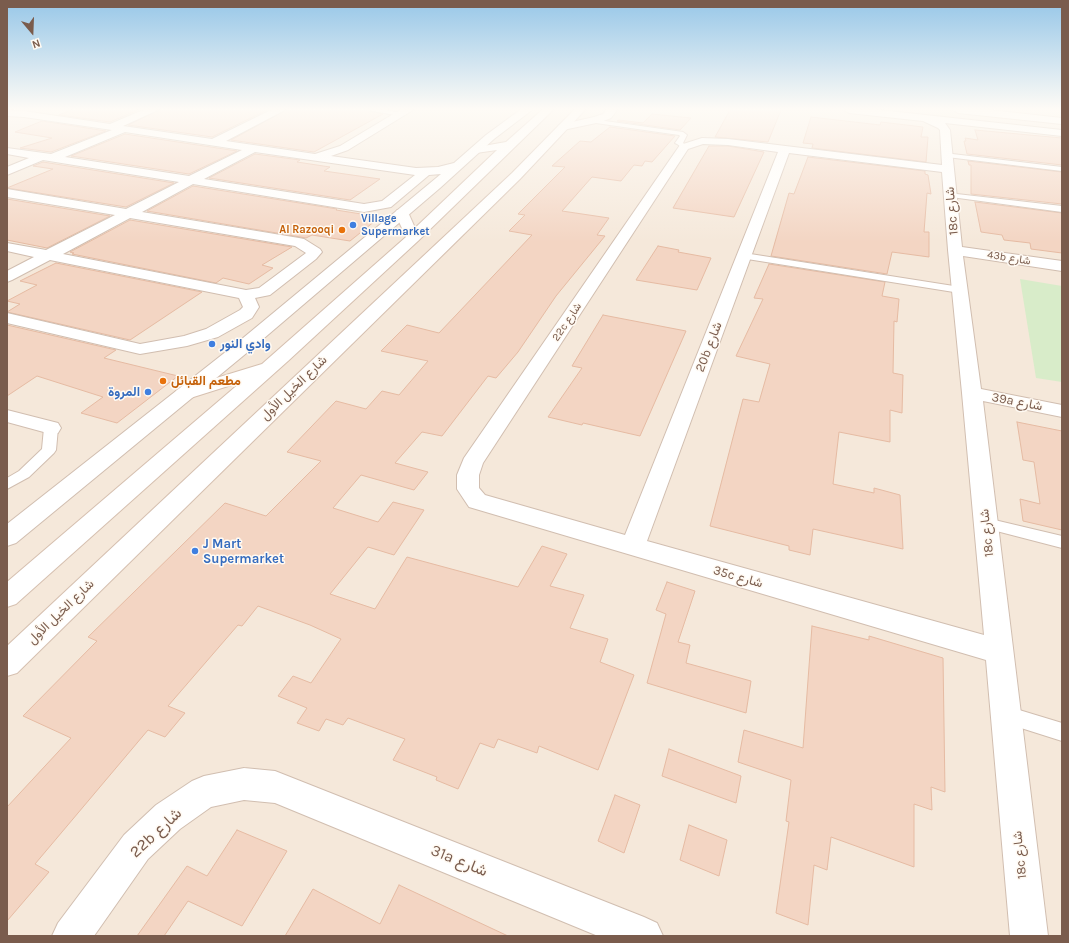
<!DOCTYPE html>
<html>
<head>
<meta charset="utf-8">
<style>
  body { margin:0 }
  #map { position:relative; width:1069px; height:943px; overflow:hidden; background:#fdf6ec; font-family:Karla,sans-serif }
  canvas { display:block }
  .frame { position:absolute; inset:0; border:8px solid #7a5c4d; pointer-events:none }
  .north { position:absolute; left:12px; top:12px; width:40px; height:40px; -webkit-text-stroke:3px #fffaf3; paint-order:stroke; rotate:161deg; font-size:11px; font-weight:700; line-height:16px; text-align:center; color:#7a5c4d }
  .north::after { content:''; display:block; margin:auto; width:14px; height:18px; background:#7a5c4d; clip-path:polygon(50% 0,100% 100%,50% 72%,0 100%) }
</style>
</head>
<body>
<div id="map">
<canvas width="1069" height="943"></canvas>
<div class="frame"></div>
<div class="north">N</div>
</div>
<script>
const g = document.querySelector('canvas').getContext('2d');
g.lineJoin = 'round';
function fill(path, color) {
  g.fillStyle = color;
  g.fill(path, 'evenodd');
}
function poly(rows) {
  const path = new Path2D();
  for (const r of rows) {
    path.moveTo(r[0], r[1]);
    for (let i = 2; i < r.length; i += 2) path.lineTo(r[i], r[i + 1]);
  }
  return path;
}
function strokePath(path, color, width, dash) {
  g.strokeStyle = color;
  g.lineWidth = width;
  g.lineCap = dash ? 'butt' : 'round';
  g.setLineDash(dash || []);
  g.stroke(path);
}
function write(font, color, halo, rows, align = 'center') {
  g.font = font + ' Karla,Vazirmatn,sans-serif';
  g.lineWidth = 3;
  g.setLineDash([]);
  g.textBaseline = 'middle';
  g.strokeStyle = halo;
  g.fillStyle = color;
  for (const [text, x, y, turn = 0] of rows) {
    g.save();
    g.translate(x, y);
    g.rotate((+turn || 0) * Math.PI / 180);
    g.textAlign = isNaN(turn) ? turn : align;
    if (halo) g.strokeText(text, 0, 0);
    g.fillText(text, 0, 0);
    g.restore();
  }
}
fill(poly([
  [7,110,1062,110,1062,936,7,936]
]), '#f5e8da');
fill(poly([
  [1020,279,1062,286,1062,382,1036,378]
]), '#d8ecc9');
const building = poly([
  [71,110,138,110,110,122,59,115,71,110],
  [159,110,267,110,212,137,128,125,159,110],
  [286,110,366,110,383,114,314,152,231,140,286,110],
  [730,110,781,110,768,142,715,137,730,110],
  [652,114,691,118,680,130,617,121,619,120,643,123,652,114],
  [811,117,880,125,881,122,923,127,921,137,928,137,926,162,812,148,813,144,803,143,811,117],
  [42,121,106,131,51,152,20,148,52,138,15,132,42,121],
  [610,127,675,136,652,162,645,161,642,166,634,165,621,181,592,177,562,211,609,218,597,235,605,236,556,296,518,352,496,378,488,376,442,436,422,432,395,463,428,472,414,490,361,475,333,508,378,522,393,502,424,510,394,555,368,547,330,594,375,609,407,557,518,587,542,546,567,554,550,586,584,595,570,628,608,639,600,662,634,675,598,770,539,746,537,753,498,739,494,748,480,743,458,789,436,780,437,777,393,760,405,739,348,718,343,725,326,719,319,731,297,723,307,708,278,696,293,676,311,683,341,639,310,625,258,606,242,626,238,625,168,706,185,713,165,737,148,730,35,864,49,872,7,921,7,807,71,738,23,716,97,641,88,637,225,503,266,516,321,461,287,452,336,401,366,409,382,391,399,395,428,361,381,351,407,325,439,333,532,235,509,231,525,215,518,214,565,167,552,166,580,141,591,142,610,127],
  [975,130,1062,138,1062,165,967,154,964,141,966,141,965,138,978,140,975,130],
  [125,134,237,151,189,174,71,156,125,134],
  [709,146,728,146,764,152,734,217,673,208,709,146],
  [255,154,300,160,297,162,330,167,324,171,380,179,350,200,209,178,255,154],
  [808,157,925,171,925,174,928,175,931,194,927,193,924,232,929,232,929,257,892,252,887,274,771,256,789,193,794,194,808,157],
  [968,161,1062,172,1062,204,971,194,971,165,969,165,968,161],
  [43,162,174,183,126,207,7,188,53,169,33,166,43,162],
  [193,186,337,209,336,210,380,217,350,241,312,235,306,238,147,211,193,186],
  [7,199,110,216,47,248,7,240,7,199],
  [975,202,1062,213,1062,253,1031,249,1030,243,1004,240,1002,235,981,232,975,202],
  [130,220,292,247,262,265,273,268,249,284,223,278,216,283,72,254,74,253,70,252,130,220],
  [658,246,679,250,678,252,711,258,697,290,636,280,658,246],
  [56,263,202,292,130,340,7,312,20,304,7,301,37,285,20,281,56,263],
  [769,264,885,282,882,296,899,299,897,322,894,321,893,373,903,375,902,413,890,410,890,442,839,432,833,484,874,493,874,488,900,495,903,549,813,529,810,555,789,550,789,546,710,526,743,399,759,402,770,364,736,356,763,299,754,298,769,264],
  [603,315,686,331,640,436,583,423,582,425,548,417,582,368,572,366,603,315],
  [7,325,116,350,104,358,178,376,117,423,81,413,103,397,37,376,7,396,7,325],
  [1017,422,1062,431,1062,530,1023,521,1020,499,1040,504,1034,462,1023,460,1017,422],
  [667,582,695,591,678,642,690,645,686,663,751,681,746,713,647,683,666,614,656,610,667,582],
  [812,626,869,640,869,636,943,658,945,792,931,787,932,810,914,804,914,867,831,837,827,870,814,865,808,925,776,913,789,822,786,821,791,780,738,762,744,730,803,748,812,626],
  [669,749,741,776,736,803,662,776,669,749],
  [615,795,640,805,624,853,598,841,615,795],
  [689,825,727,840,719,876,680,860,689,825],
  [237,830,287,851,242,926,188,901,164,936,137,936,187,866,207,876,237,830],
  [399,885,508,936,285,936,313,889,380,924,399,885]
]);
fill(building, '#f3d5c3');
strokePath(building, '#e6bba3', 1);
const lane = poly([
  [367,110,387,110,404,114,401,116,367,110],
  [591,119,683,132,687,135,683,143,688,147,684,149,677,144,675,143,680,136,679,135,589,122,589,120,591,119],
  [944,153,1062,167,1062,171,947,157,943,155,944,153],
  [948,193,1062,206,1062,212,951,197,947,195,948,193],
  [744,253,960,287,965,290,960,293,741,258,739,256,741,254,744,253],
  [51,424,56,425,58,428,56,450,54,453,29,477,7,489,7,478,19,471,42,449,44,428,46,425,51,424],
  [986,518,1062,536,1062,548,981,527,978,523,981,519,986,518],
  [1006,706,1062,723,1062,741,999,721,996,715,999,709,1006,706]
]);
const street = poly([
  [7,110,24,111,110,124,143,110,158,110,123,126,212,139,271,110,285,110,226,141,315,154,340,146,400,110,413,110,348,150,331,156,416,168,438,167,454,163,486,135,520,110,532,110,494,139,440,188,249,351,16,543,7,546,7,524,237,343,441,174,429,175,391,207,364,212,193,184,142,212,299,238,304,239,320,249,322,252,316,259,270,295,255,298,259,307,252,318,218,337,187,346,140,354,7,323,7,313,140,344,184,336,206,329,240,310,243,307,239,298,50,260,12,280,7,282,7,271,34,257,7,251,7,243,46,250,115,215,7,197,7,189,126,209,179,182,43,160,7,175,7,167,29,158,7,154,7,148,51,154,112,130,24,117,7,116,7,110],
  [125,132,242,150,189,176,65,157,125,132],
  [255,152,415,175,382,201,364,204,204,179,255,152],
  [130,218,295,246,306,253,259,288,246,290,63,254,130,218],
  [606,110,617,110,611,118,601,122,563,130,558,127,559,125,594,117,603,114,606,110],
  [844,110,880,110,1062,130,1062,136,945,123,950,130,962,247,1062,261,1062,271,963,256,981,389,1062,405,1062,417,983,401,1048,936,1010,936,986,660,469,507,457,489,457,475,464,458,680,145,702,138,728,139,942,165,940,130,938,128,923,121,849,113,844,110],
  [703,144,728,145,778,152,625,535,485,495,479,488,479,475,483,463,688,149,703,144],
  [789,153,942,172,948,250,962,393,984,635,647,541,789,153],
  [7,410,58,423,61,428,58,433,51,434,7,422,7,410],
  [244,768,275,771,644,917,657,923,663,936,598,936,275,803,244,800,211,807,180,829,148,859,94,936,52,936,58,923,124,835,156,805,192,781,204,776,244,768]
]);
const secondary = poly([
  [542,110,553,110,418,241,288,361,16,604,7,607,7,582,241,382,184,400,177,398,174,394,177,390,262,364,406,237,395,213,397,210,407,210,415,228,497,150,476,153,472,152,470,150,472,148,506,142,542,110],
  [574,110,585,110,520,179,17,673,7,676,7,646,512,173,574,110],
  [953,110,990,110,1062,118,1062,124,958,113,953,110]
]);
strokePath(lane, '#d1beb0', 2);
strokePath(street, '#d1beb0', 2);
strokePath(secondary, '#d6c0b0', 2);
fill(lane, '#fff');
fill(street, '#fff');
fill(secondary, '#fff');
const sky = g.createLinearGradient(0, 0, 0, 242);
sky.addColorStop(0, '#97c7e8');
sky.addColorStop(0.45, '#fefbf6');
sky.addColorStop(1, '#fefbf600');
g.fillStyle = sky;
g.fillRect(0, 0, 1069, 242);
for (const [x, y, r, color] of [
  [353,225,4,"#3f7fe0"],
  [342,230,4,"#e8710a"],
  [212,344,4,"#3f7fe0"],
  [163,381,4,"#e8710a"],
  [148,392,4,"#3f7fe0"],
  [195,551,4,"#3f7fe0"]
]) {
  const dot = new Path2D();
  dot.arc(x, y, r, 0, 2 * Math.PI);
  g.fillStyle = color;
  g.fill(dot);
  strokePath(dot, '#fffaf3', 1.5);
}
write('bold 11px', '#366cbe', '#fffaf3', [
  ["Village",361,219],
  ["Supermarket",361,232]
], 'left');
write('bold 11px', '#c56008', '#fffaf3', [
  ["Al Razooqi",334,230]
], 'right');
write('11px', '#7a5c4d', '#fffaf3', [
  ["43b شارع",1009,258,9],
  ["22c شارع",567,322,-56]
]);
write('13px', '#7a5c4d', '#fffaf3', [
  ["18c شارع",952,211,-95],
  ["20b شارع",709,347,-69],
  ["شارع الخيل الأول",294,388,-44],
  ["39a شارع",1017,402,11],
  ["18c شارع",987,533,-96],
  ["35c شارع",738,577,16],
  ["شارع الخيل الأول",61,612,-44],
  ["18c شارع",1020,855,-96]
]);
write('bold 13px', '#366cbe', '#fffaf3', [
  ["وادي النور",220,344],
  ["المروة",140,392,"right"],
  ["J Mart",203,544],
  ["Supermarket",203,559]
], 'left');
write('bold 13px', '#c56008', '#fffaf3', [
  ["مطعم القبائل",171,381]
], 'left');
write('16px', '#7a5c4d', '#fffaf3', [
  ["22b شارع",156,833,-43],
  ["31a شارع",459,861,22]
]);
</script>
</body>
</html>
